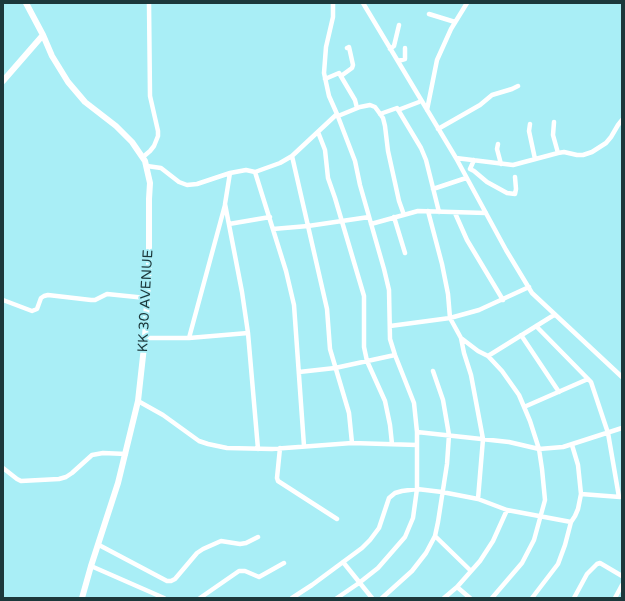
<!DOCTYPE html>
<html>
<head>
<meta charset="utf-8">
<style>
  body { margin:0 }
  #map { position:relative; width:625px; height:601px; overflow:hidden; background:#a9eef6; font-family:"Varela Round",sans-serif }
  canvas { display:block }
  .frame { position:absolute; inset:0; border:4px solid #1c383b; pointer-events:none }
</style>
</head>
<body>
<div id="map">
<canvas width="625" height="601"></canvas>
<div class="frame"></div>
</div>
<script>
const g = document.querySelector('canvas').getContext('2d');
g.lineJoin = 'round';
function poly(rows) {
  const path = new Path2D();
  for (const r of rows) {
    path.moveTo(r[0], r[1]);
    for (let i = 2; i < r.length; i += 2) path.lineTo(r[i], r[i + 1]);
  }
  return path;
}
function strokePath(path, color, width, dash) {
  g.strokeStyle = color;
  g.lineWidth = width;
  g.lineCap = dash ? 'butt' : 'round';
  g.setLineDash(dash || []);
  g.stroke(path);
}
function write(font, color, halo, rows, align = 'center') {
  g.font = font + ' "Varela Round",sans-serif';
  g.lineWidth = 3.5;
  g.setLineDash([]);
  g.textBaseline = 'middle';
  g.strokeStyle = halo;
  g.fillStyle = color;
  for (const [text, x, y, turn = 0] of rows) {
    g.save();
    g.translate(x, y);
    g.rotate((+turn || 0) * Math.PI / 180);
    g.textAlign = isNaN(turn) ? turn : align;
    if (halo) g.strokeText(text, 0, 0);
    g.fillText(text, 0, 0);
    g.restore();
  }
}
strokePath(poly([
  [333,3,333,17,326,47,324,73,329,96,337,114,355,161,360,185,384,269,389,290,390,339,395,355,414,403,417,432,417,489,413,518,405,537,378,568,359,583,337,598],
  [363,3,456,158,506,250,532,293,622,377],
  [429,14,455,22],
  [390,49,394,46,399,25],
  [398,61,405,59,405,48],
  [341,76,352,68,353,65,349,47,347,48],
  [325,79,339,73,355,100,357,108],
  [398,110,419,102],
  [427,110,437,60,451,29,467,3],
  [380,114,397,108,421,148,426,160,439,212],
  [338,116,360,107,370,105,375,107,378,111,383,118,385,126,388,151,399,201,404,215],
  [554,122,553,135,558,153],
  [530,124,529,131,535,159],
  [438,129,480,105,492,95,512,89,518,86],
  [318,132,325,150,328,178,335,198,364,296,364,347,367,361,385,401,390,425,392,444],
  [498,144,497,149,501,164],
  [292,156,327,309,330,349,349,413,352,443],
  [143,157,150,151,154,146,158,136,158,131,150,96,149,3],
  [456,158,513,165,558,153,564,152,577,155,583,155,592,152,606,143,611,137,618,125,622,120],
  [474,160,470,169,474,171,487,182,507,193,515,194,516,189,515,177],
  [147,166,161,168,179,182,187,185,197,184,230,173,246,170,255,172,280,163,292,156,337,114],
  [255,172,286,271,294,305,304,446],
  [230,173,225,204,242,292,248,333,258,449],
  [433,189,466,178],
  [428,211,442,264,448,294,450,318,461,338,478,351,488,356,502,371,519,395,530,421,539,449,542,469,545,500,534,540,522,563,492,598],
  [455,213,467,240,503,300],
  [394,217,405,253],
  [229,224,270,217],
  [371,224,418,211,486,213],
  [273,229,308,226,369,217],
  [3,300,32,311,37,309,41,298,44,296,48,295,91,300,95,300,107,294,146,298],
  [390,326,450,318,479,310,529,287],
  [536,326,591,382,608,433,619,497],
  [521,335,559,392],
  [145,338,189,338,248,333],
  [189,338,225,205],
  [461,338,464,353,471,375,483,439,478,499],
  [488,356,554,315],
  [299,372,335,368,395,355],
  [138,401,163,415,199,441,208,444,227,448,272,449,352,443,417,445],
  [524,407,588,379],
  [417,432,509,442,539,449,563,447,622,428],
  [280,448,277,478,278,481,337,519],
  [3,468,17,479,21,481,59,479,66,477,72,473,92,455,103,453,126,454],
  [581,494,620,497],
  [435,536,471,571],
  [99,545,167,581,171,581,175,579,197,553,203,549,221,541,240,544,246,543,258,537],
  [343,562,372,598],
  [91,566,164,598],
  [457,587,470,598],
  [200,598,239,571,245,571,259,577,284,563],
  [292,598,312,585,362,548,370,540,379,528,389,498,395,493,402,491,417,489,442,492,478,499,507,510,571,522],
  [382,598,412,571,426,553,435,536,438,522,447,464,449,435,443,400,433,371],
  [444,598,457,587,480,561,493,541,507,510],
  [532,598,558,564,565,545,571,522,575,516,578,509,581,494,578,465,572,445],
  [574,598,587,574,597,564,600,563,622,576],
  [615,598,622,585]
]), '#fff', 4.5);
strokePath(poly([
  [26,3,43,35,52,56,68,82,85,102,116,126,132,142,145,161,150,183,149,199,149,263,145,338,138,401,118,483,91,566,82,598],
  [3,81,43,35]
]), '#fff', 6);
write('14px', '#1c383b', '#a9eef6', [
  ["KK 30 AVENUE",146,301,-87]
]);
</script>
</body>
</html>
